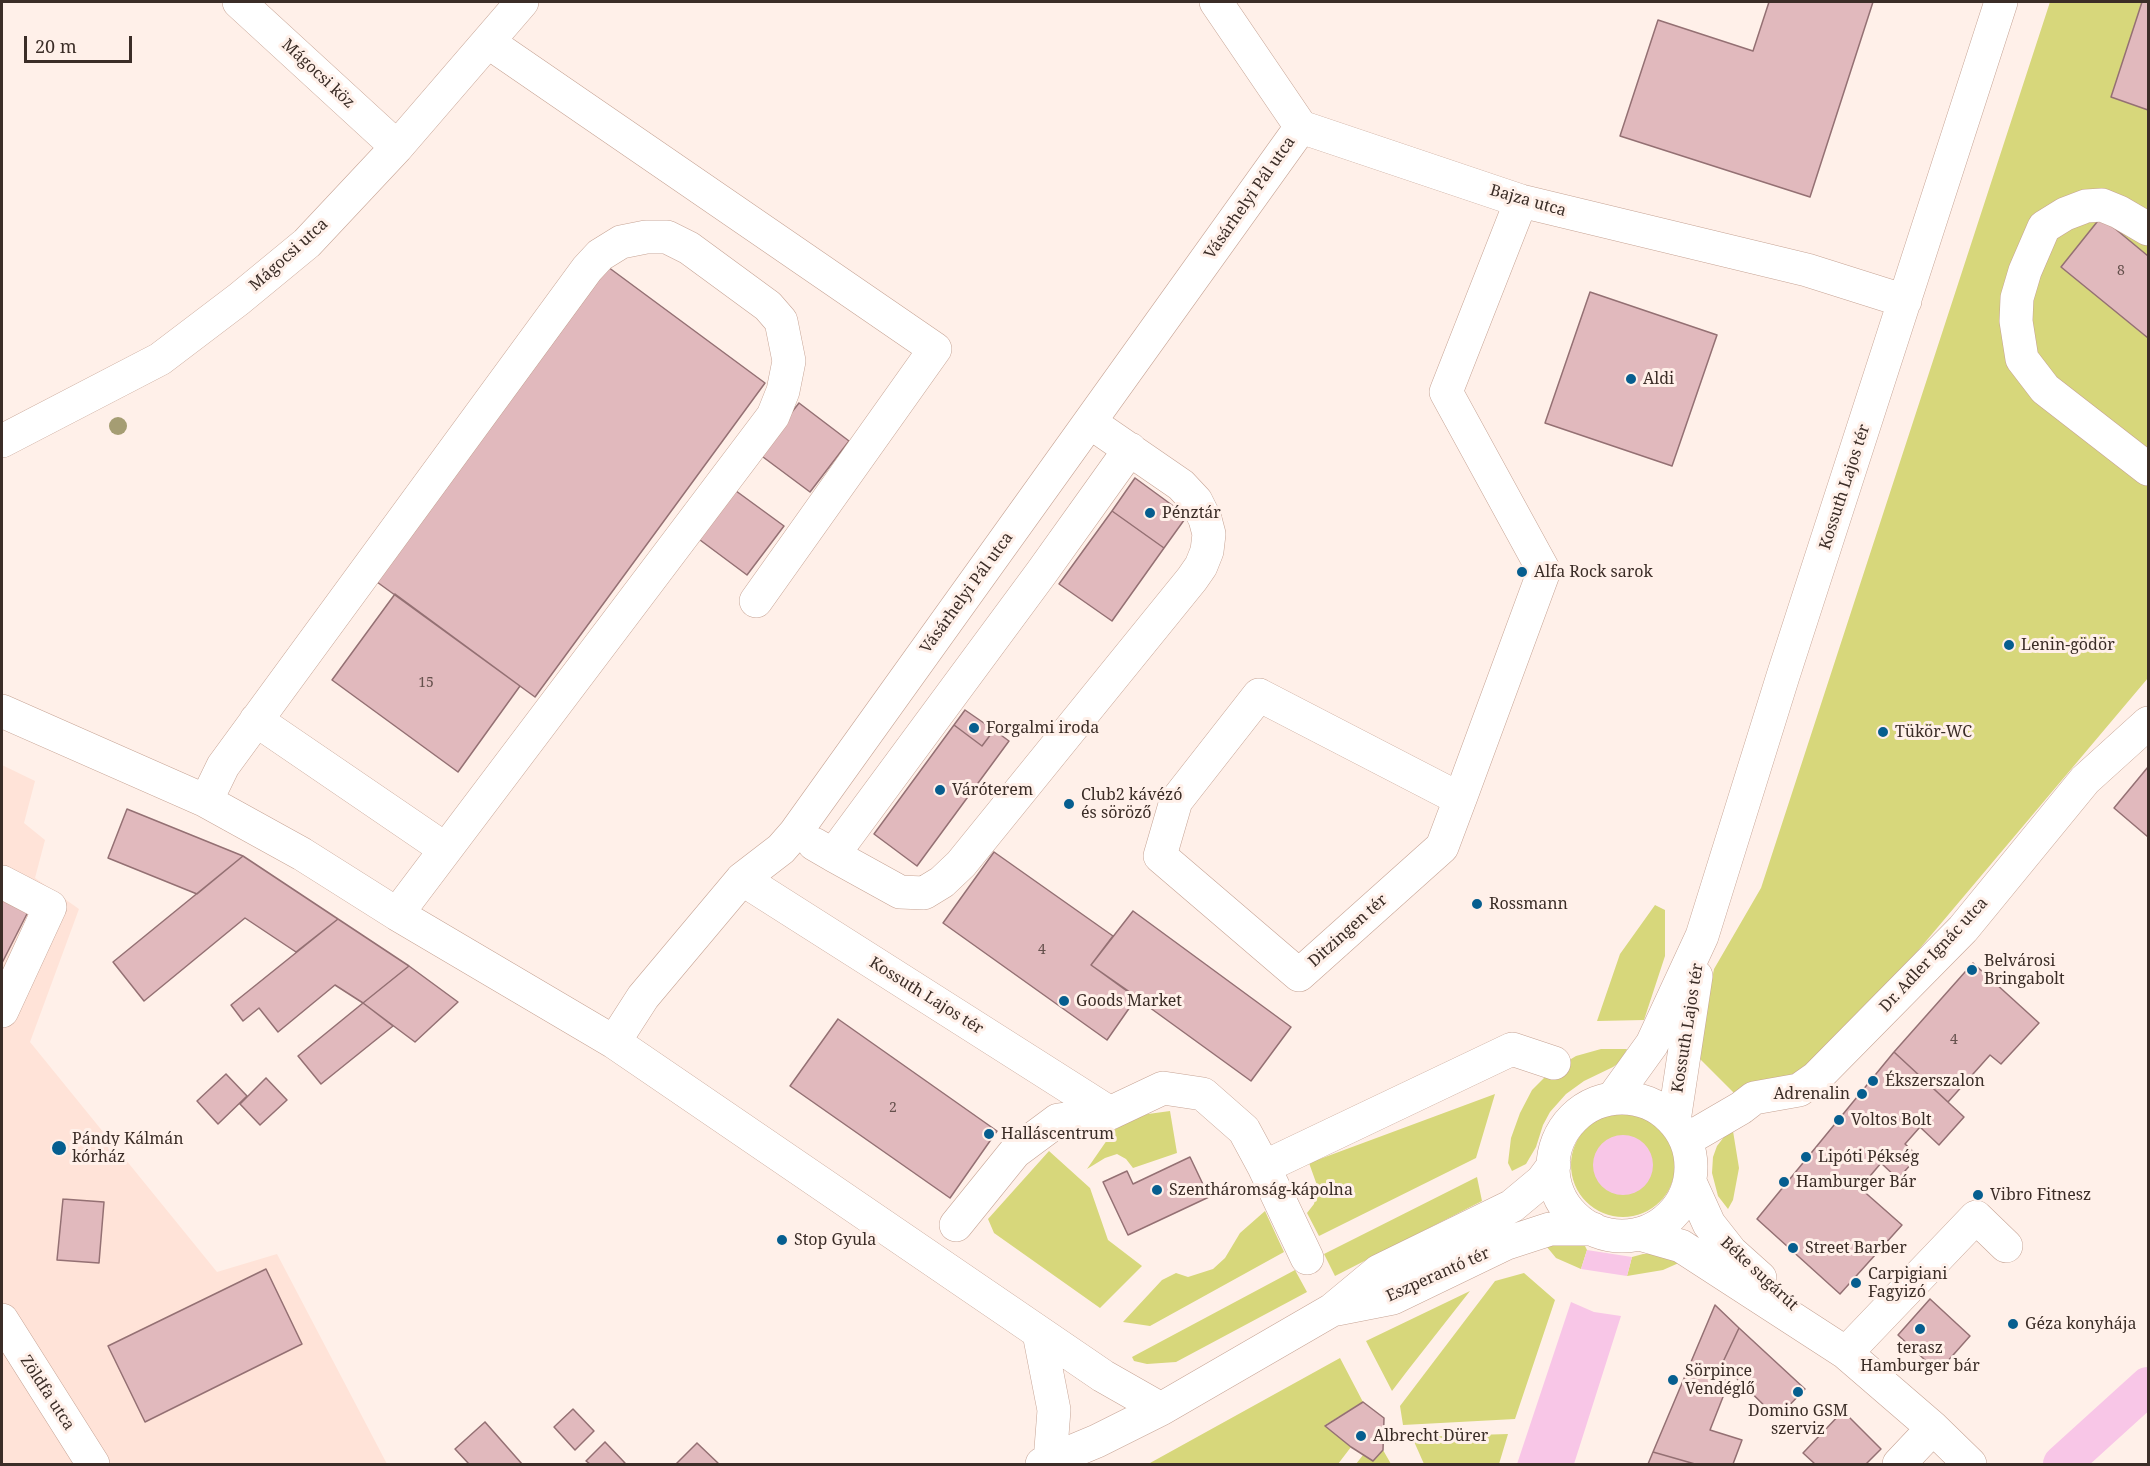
<!DOCTYPE html>
<html>
<head>
<meta charset="utf-8">
<style>
  body { margin:0 }
  #map { position:relative; width:2150px; height:1466px; overflow:hidden; background:#fff0e9; font-family:"Noto Serif",serif }
  canvas { display:block }
  .frame { position:absolute; inset:0; border:3px solid #3b2d27; pointer-events:none }
  .scale { position:absolute; left:24px; top:36px; width:108px; height:27px; box-sizing:border-box; border:3px solid #3b2d27; border-top:0; padding-left:8px; font-size:18px; line-height:21px; white-space:nowrap; color:#3b2d27; -webkit-text-stroke:4px #fff0e9; paint-order:stroke }
</style>
</head>
<body>
<div id="map">
<canvas width="2150" height="1466"></canvas>
<div class="frame"></div>
<div class="scale">20 m</div>
</div>
<script>
const g = document.querySelector('canvas').getContext('2d');
g.lineJoin = 'round';
function fill(path, color) {
  g.fillStyle = color;
  g.fill(path, 'evenodd');
}
function poly(rows) {
  const path = new Path2D();
  for (const r of rows) {
    if (r.length === 3) {
      path.moveTo(r[0] + r[2], r[1]);
      path.arc(r[0], r[1], r[2], 0, 2 * Math.PI);
      continue;
    }
    path.moveTo(r[0], r[1]);
    for (let i = 2; i < r.length; i += 2) path.lineTo(r[i], r[i + 1]);
  }
  return path;
}
function strokePath(path, color, width, dash) {
  g.strokeStyle = color;
  g.lineWidth = width;
  g.lineCap = dash ? 'butt' : 'round';
  g.setLineDash(dash || []);
  g.stroke(path);
}
function write(font, color, halo, rows, align = 'center') {
  g.font = font + ' "Noto Serif",serif';
  g.lineWidth = 6;
  g.setLineDash([]);
  g.textBaseline = 'middle';
  g.strokeStyle = halo;
  g.fillStyle = color;
  for (const [text, x, y, turn = 0] of rows) {
    g.save();
    g.translate(x, y);
    g.rotate((+turn || 0) * Math.PI / 180);
    g.textAlign = isNaN(turn) ? turn : align;
    if (halo) g.strokeText(text, 0, 0);
    g.fillText(text, 0, 0);
    g.restore();
  }
}
fill(poly([
  [2,765,35,781,24,823,45,840,35,878,79,909,30,1042,217,1272,277,1254,387,1464,2,1464]
]), '#ffe3d8');
fill(poly([
  [2050,2,2148,2,2148,678,1819,1068,1740,1099,1697,1056,1714,969,1761,888],
  [1655,905,1665,910,1665,956,1644,1020,1597,1021,1620,954],
  [1601,1049,1627,1049,1621,1061,1613,1067,1584,1081,1566,1094,1550,1112,1543,1125,1536,1147,1526,1164,1512,1171,1508,1163,1511,1138,1520,1113,1532,1090,1551,1071,1576,1056],
  [1495,1094,1476,1158,1319,1236,1307,1213,1314,1204,1318,1188,1309,1163],
  [1170,1111,1177,1153,1133,1168,1126,1159,1117,1154,1105,1158,1087,1169,1114,1130,1141,1115],
  [1623,1165,52],
  [1733,1131,1739,1168,1733,1200,1728,1209,1718,1196,1712,1173,1713,1157,1717,1146,1727,1133],
  [1049,1151,1090,1188,1108,1240,1142,1266,1100,1308,994,1233,988,1219],
  [1477,1177,1482,1201,1335,1276,1324,1254],
  [1265,1211,1284,1252,1150,1326,1123,1322,1162,1280,1176,1273,1188,1277,1213,1269,1225,1258,1240,1233],
  [1542,1241,1583,1242,1587,1250,1581,1269,1556,1258],
  [1643,1254,1656,1254,1681,1262,1663,1270,1627,1276,1632,1257],
  [1295,1270,1307,1292,1176,1362,1147,1364,1134,1361,1132,1357],
  [1524,1273,1555,1300,1515,1419,1403,1425,1400,1406,1495,1281],
  [1470,1291,1408,1370,1392,1391,1366,1341],
  [1340,1358,1363,1402,1325,1425,1351,1447,1338,1464,1150,1463],
  [1508,1434,1499,1464,1424,1464,1412,1437],
  [1383,1450,1391,1464,1356,1464,1363,1455,1373,1461]
]), '#d7d77b');
fill(poly([
  [1623,1165,30],
  [1587,1250,1632,1257,1627,1276,1581,1269],
  [1571,1302,1594,1312,1621,1316,1574,1464,1517,1464]
]), '#f8c6e7');
strokePath(poly([
  [2062,1464,2148,1386]
]), '#f8c6e7', 38);
const building = poly([
  [1769,2,1873,2,1810,197,1620,136,1658,20,1753,51,1769,2],
  [2142,2,2148,2,2148,110,2111,97,2142,2],
  [2101,217,2148,256,2148,338,2061,267,2101,217],
  [608,267,765,383,535,697,377,582,608,267],
  [1590,292,1717,335,1672,466,1545,423,1590,292],
  [799,403,849,441,810,492,759,454,799,403],
  [1135,478,1187,516,1164,548,1112,511,1135,478],
  [732,488,784,526,747,575,696,537,732,488],
  [1112,511,1164,548,1112,621,1059,584,1112,511],
  [395,594,520,686,458,772,332,680,395,594],
  [965,710,994,730,982,746,954,725,965,710],
  [954,725,982,746,994,730,1009,741,917,866,874,834,954,725],
  [2148,767,2148,837,2114,808,2148,767],
  [127,809,243,856,197,894,108,858,127,809],
  [994,852,1113,936,1091,965,1137,997,1107,1040,943,923,994,852],
  [243,856,338,919,296,952,245,918,144,1001,113,962,243,856],
  [2,891,31,906,2,963,2,891],
  [1133,911,1291,1027,1251,1081,1091,965,1133,911],
  [338,919,409,966,363,1003,335,985,278,1032,259,1008,243,1021,231,1005,338,919],
  [1973,963,2039,1023,2001,1064,1990,1055,1948,1102,1894,1052,1973,963],
  [409,966,458,1002,415,1042,363,1003,409,966],
  [363,1003,393,1026,321,1084,298,1056,363,1003],
  [838,1019,997,1131,950,1198,790,1086,838,1019],
  [1894,1052,1964,1117,1939,1145,1920,1127,1905,1144,1918,1156,1898,1179,1881,1163,1860,1188,1902,1225,1840,1294,1757,1219,1894,1052],
  [226,1074,247,1096,218,1124,197,1101,226,1074],
  [266,1078,287,1100,260,1125,240,1104,266,1078],
  [1190,1157,1209,1197,1128,1235,1103,1182,1127,1171,1133,1184,1190,1157],
  [63,1199,104,1202,99,1263,57,1260,63,1199],
  [266,1269,302,1344,145,1422,108,1346,266,1269],
  [1930,1299,1970,1336,1938,1372,1898,1335,1930,1299],
  [1715,1305,1739,1328,1722,1364,1732,1374,1710,1430,1742,1440,1733,1464,1695,1464,1653,1452,1715,1305],
  [1739,1328,1805,1389,1777,1418,1722,1364,1739,1328],
  [1363,1402,1384,1418,1383,1450,1373,1461,1351,1447,1325,1426,1363,1402],
  [573,1409,594,1431,575,1450,554,1427,573,1409],
  [1843,1411,1881,1449,1866,1464,1815,1464,1803,1453,1843,1411],
  [485,1422,522,1464,469,1464,455,1449,485,1422],
  [605,1442,625,1463,623,1464,590,1464,586,1461,605,1442],
  [697,1443,719,1464,676,1464,697,1443],
  [1653,1452,1695,1464,1648,1464,1653,1452]
]);
fill(building, '#e1b9bd');
strokePath(building, '#947073', 1.5);
const minor = poly([
  [239,2,397,147],
  [1216,2,1301,127,1521,201,1807,270,1905,301],
  [488,42,935,349,756,601],
  [2148,229,2119,212,2102,205,2086,206,2065,214,2044,227,2025,271,2017,298,2016,321,2022,359,2045,389,2148,469],
  [2,441,160,359,239,299,307,243,397,147,522,2],
  [1259,695,1460,799,1442,847,1299,975,1160,856,1176,801,1259,695],
  [2,711,206,801,302,854,397,914,614,1042,1103,1376,1161,1409],
  [256,720,445,849],
  [1460,799,1544,571,1446,392,1521,201],
  [206,801,223,766,587,269,600,255,621,242,646,237,667,237,689,248,768,306,781,321,789,361,783,391,773,416,397,914],
  [814,844,833,855,1042,572,1130,449],
  [833,855,900,892,924,893,942,882,961,864,1192,579,1201,566,1207,551,1209,534,1205,519,1196,501,1181,485,1091,423],
  [742,879,1110,1113],
  [2,882,50,907,2,1011],
  [614,1042,643,997,742,879,781,849,795,833,1301,127],
  [1613,1098,1652,1044,1702,936,1783,676,2001,2],
  [1622,1167,69],
  [1674,1121,1696,976],
  [1686,1140,1741,1108,1754,1098,1799,1090,1816,1078,1963,929,2085,780,2148,723],
  [1264,1167,1512,1049,1554,1063],
  [1690,1182,1709,1224,1731,1252,1760,1278],
  [956,1225,1015,1152,1058,1120,1110,1113,1163,1088,1203,1094,1244,1130,1264,1167,1307,1258],
  [1639,1234,1681,1246,1846,1353,1933,1428,1970,1464],
  [1337,1309,1393,1298,1507,1243,1550,1229,1593,1229],
  [2,1320,93,1464],
  [1039,1333,1054,1410,1050,1461],
  [1846,1353,1976,1217,2006,1246],
  [1042,1464,1097,1441,1161,1409,1332,1310,1379,1271,1512,1206,1542,1181,1554,1165],
  [1899,1464,1933,1428]
]);
strokePath(minor, '#c6a394', 34);
strokePath(minor, '#fff', 33);
g.fillStyle = '#a59d73';
for (const [x, y] of [
  [118,426]
]) {
  g.beginPath();
  g.arc(x, y, 9, 0, 2 * Math.PI);
  g.fill();
}
for (const [x, y, r, color] of [
  [1631,379,6,"#065e8f"],
  [1150,513,6,"#065e8f"],
  [1522,572,6,"#065e8f"],
  [2009,645,6,"#065e8f"],
  [974,728,6,"#065e8f"],
  [1883,732,6,"#065e8f"],
  [940,790,6,"#065e8f"],
  [1069,804,6,"#065e8f"],
  [1477,904,6,"#065e8f"],
  [1972,970,6,"#065e8f"],
  [1064,1001,6,"#065e8f"],
  [1873,1081,6,"#065e8f"],
  [1862,1094,6,"#065e8f"],
  [1839,1120,6,"#065e8f"],
  [989,1134,6,"#065e8f"],
  [59,1148,8,"#065e8f"],
  [1806,1157,6,"#065e8f"],
  [1784,1182,6,"#065e8f"],
  [1157,1190,6,"#065e8f"],
  [1978,1195,6,"#065e8f"],
  [782,1240,6,"#065e8f"],
  [1793,1248,6,"#065e8f"],
  [1856,1283,6,"#065e8f"],
  [2013,1324,6,"#065e8f"],
  [1920,1329,6,"#065e8f"],
  [1673,1380,6,"#065e8f"],
  [1798,1392,6,"#065e8f"],
  [1361,1436,6,"#065e8f"]
]) {
  const dot = new Path2D();
  dot.arc(x, y, r, 0, 2 * Math.PI);
  g.fillStyle = color;
  g.fill(dot);
  strokePath(dot, '#fff0e9', 2);
}
write('14px', '#64504c', null, [
  ["8",2121,271],
  ["15",426,683],
  ["4",1042,950],
  ["4",1954,1040],
  ["2",893,1108]
]);
write('16px', '#3b2d27', '#fff0e9', [
  ["Mágocsi köz",318,74,43],
  ["Vásárhelyi Pál utca",1250,198,-55],
  ["Bajza utca",1528,201,16],
  ["Mágocsi utca",289,255,-42],
  ["Kossuth Lajos tér",1845,487,-72],
  ["Vásárhelyi Pál utca",967,593,-54],
  ["Ditzingen tér",1348,931,-42],
  ["Dr. Adler Ignác utca",1934,955,-47],
  ["Kossuth Lajos tér",926,996,32],
  ["Kossuth Lajos tér",1688,1028,-81],
  ["Béke sugárút",1759,1274,43],
  ["Eszperantó tér",1438,1275,-24],
  ["Zöldfa utca",47,1393,57]
]);
write('16px', '#3b2d27', '#fff0e9', [
  ["Aldi",1643,379],
  ["Pénztár",1162,513],
  ["Alfa Rock sarok",1534,572],
  ["Lenin-gödör",2021,645],
  ["Forgalmi iroda",986,728],
  ["Tükör-WC",1895,732],
  ["Váróterem",952,790],
  ["Club2 kávézó",1081,795],
  ["és söröző",1081,813],
  ["Rossmann",1489,904],
  ["Belvárosi",1984,961],
  ["Bringabolt",1984,979],
  ["Goods Market",1076,1001],
  ["Ékszerszalon",1885,1081],
  ["Adrenalin",1850,1094,"right"],
  ["Voltos Bolt",1851,1120],
  ["Halláscentrum",1001,1134],
  ["Pándy Kálmán",72,1139],
  ["kórház",72,1157],
  ["Lipóti Pékség",1818,1157],
  ["Hamburger Bár",1796,1182],
  ["Szentháromság-kápolna",1169,1190],
  ["Vibro Fitnesz",1990,1195],
  ["Stop Gyula",794,1240],
  ["Street Barber",1805,1248],
  ["Carpigiani",1868,1274],
  ["Fagyizó",1868,1292],
  ["Géza konyhája",2025,1324],
  ["terasz",1920,1348,"center"],
  ["Hamburger bár",1920,1366,"center"],
  ["Sörpince",1685,1371],
  ["Vendéglő",1685,1389],
  ["Domino GSM",1798,1411,"center"],
  ["szerviz",1798,1429,"center"],
  ["Albrecht Dürer",1373,1436]
], 'left');
</script>
</body>
</html>
